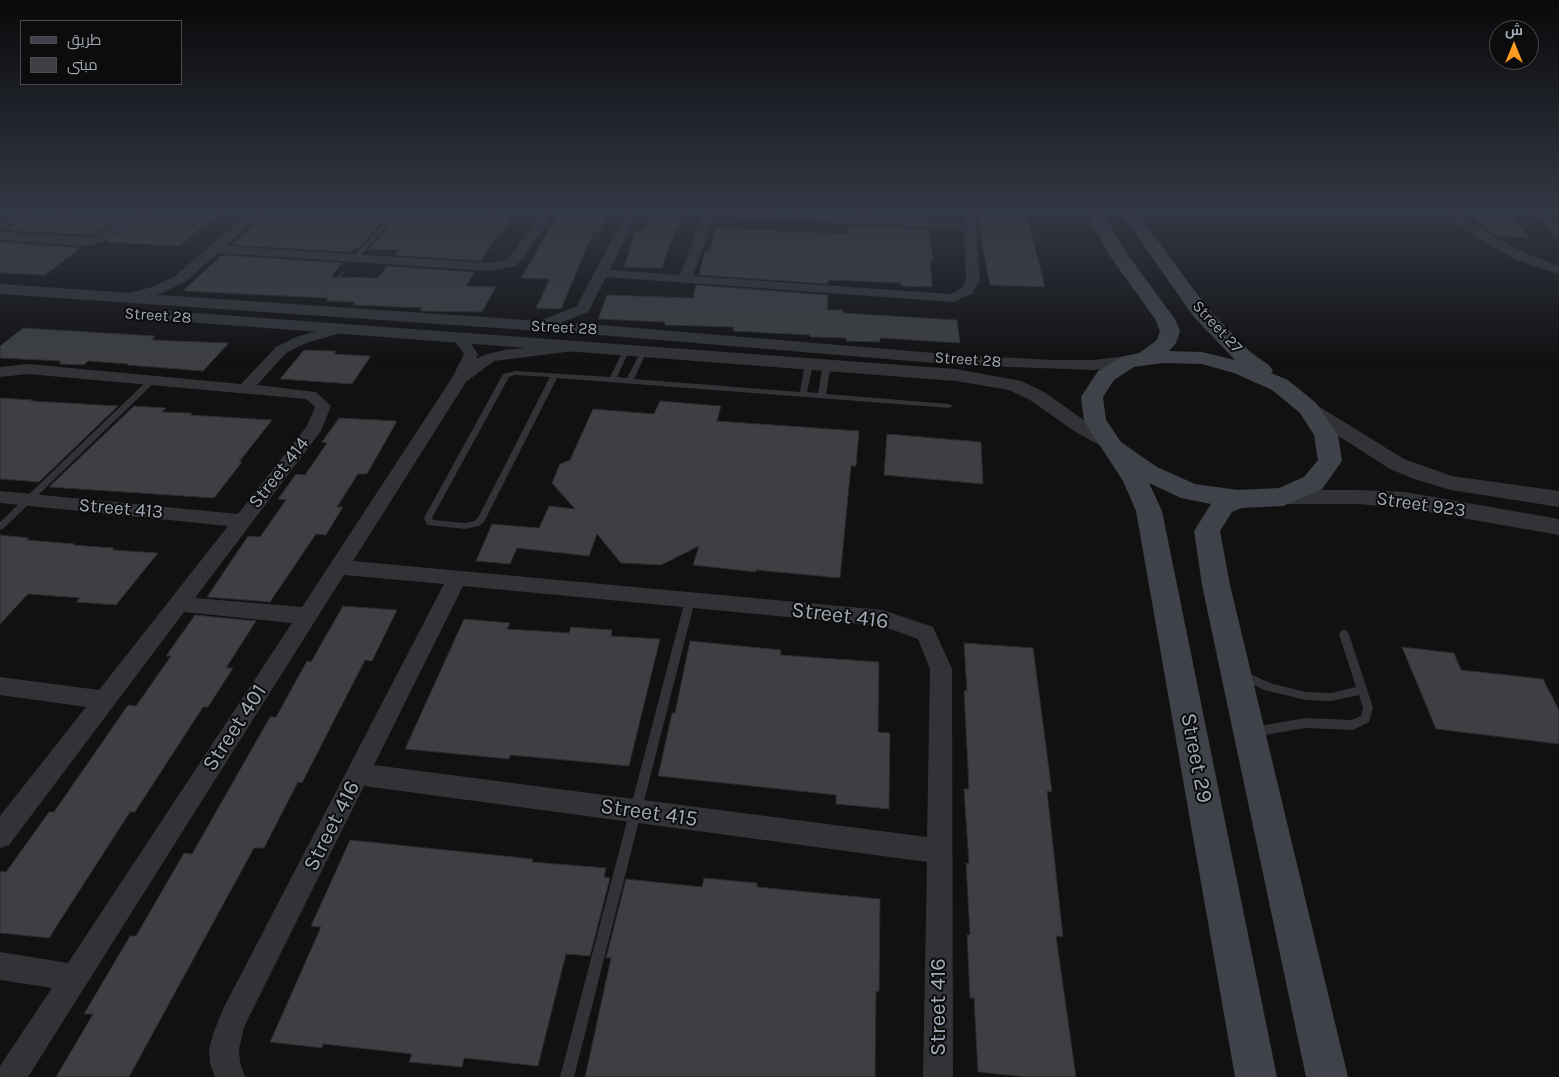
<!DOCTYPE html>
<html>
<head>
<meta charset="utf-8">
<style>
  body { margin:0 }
  #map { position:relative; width:1559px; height:1077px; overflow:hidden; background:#111112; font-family:Karla,Cairo,sans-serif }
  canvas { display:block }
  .legend { position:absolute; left:20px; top:20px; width:162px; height:65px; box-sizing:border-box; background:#0c0c0d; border:1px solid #484b50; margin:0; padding:6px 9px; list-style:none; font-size:15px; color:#a1a9b4 }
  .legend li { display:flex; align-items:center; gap:10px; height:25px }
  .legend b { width:25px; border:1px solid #484b50 }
  .north { position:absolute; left:1489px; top:20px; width:50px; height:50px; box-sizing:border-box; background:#0c0c0d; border:1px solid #484b50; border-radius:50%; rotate:0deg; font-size:14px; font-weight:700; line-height:20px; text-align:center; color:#a1a9b4 }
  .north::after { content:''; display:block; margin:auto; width:18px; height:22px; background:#fc9c1f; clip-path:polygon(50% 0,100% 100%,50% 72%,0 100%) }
</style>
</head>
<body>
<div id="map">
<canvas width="1559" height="1077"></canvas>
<ul class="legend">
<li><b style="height:6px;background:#3f4248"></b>طريق</li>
<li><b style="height:14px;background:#3d3f42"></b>مبنى</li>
</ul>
<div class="north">ش</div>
</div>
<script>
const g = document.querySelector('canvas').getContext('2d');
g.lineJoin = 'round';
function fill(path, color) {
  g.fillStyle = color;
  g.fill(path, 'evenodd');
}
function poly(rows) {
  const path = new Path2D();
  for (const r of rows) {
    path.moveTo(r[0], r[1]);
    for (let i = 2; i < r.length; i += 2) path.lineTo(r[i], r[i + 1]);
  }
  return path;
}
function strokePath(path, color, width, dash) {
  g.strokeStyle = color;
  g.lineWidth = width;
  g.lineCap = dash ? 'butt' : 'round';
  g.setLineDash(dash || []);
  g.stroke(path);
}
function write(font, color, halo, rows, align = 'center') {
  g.font = font + ' Karla,sans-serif';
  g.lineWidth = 4;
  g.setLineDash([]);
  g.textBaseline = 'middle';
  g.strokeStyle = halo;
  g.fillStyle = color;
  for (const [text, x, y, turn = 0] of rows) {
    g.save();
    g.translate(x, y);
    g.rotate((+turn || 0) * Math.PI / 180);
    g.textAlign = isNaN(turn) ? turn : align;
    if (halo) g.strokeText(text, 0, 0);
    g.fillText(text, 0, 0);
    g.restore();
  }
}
const building = poly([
  [75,212,104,212,99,216,120,216,98,232,91,235,6,230,32,213,73,214,75,212],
  [152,212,223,212,205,228,200,228,180,246,106,242,139,217,145,217,152,212],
  [268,212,391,212,358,248,354,248,351,252,233,245,268,212],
  [402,212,462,212,513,215,501,235,497,235,481,261,395,255,399,250,369,249,402,212],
  [568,212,609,212,600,231,594,231,561,309,536,308,550,279,521,278,557,216,566,216,568,212],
  [652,212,683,212,678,230,675,229,662,268,624,267,636,231,645,231,652,212],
  [848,212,926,212,927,219,848,214,848,212],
  [979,212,1026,212,1045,287,990,285,981,238,979,212],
  [1470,212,1507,212,1530,238,1495,235,1483,227,1470,212],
  [848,225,928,230,933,261,930,261,932,287,901,286,901,283,828,280,828,284,699,275,705,251,710,251,716,228,847,234,848,225],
  [0,242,80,248,45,275,0,273,0,242],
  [222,255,342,263,331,277,378,278,387,266,474,272,466,286,496,287,482,312,420,311,422,308,353,305,355,302,326,301,328,298,183,291,222,255],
  [696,285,828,295,827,310,843,310,843,313,957,320,960,343,880,338,880,342,846,341,846,338,810,337,810,335,733,331,734,327,665,325,665,322,598,319,607,295,693,298,696,285],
  [23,328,155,336,152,340,229,343,203,371,127,365,128,364,88,361,84,365,59,364,61,361,0,358,0,346,23,328],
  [304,350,336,351,334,354,371,356,352,384,280,379,304,350],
  [0,398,33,400,31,401,118,406,39,482,0,479,0,398],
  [660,401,721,406,717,421,859,431,856,466,851,466,840,578,756,570,756,572,693,565,699,546,661,565,621,563,597,534,589,556,517,548,510,564,476,561,492,524,539,528,549,506,575,509,552,483,560,464,570,460,593,409,654,414,660,401],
  [134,406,166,408,162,412,192,413,190,415,272,420,239,462,242,462,214,498,49,487,134,406],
  [339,418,397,421,367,474,358,474,337,507,343,507,326,535,316,534,270,602,207,597,248,536,260,537,286,500,278,499,296,474,305,475,327,443,322,442,339,418],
  [887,434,981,442,983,484,884,475,887,434],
  [0,535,29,538,27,540,75,544,73,545,114,548,113,550,158,553,116,605,76,602,80,598,28,594,0,624,0,535],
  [343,606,397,610,372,661,365,660,302,783,298,782,264,848,254,848,129,1077,56,1077,93,1014,84,1014,130,936,136,936,184,853,192,854,270,717,276,717,307,661,311,662,343,606],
  [195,615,256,621,226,668,233,668,208,707,203,707,135,812,130,812,49,938,0,933,0,871,6,872,49,812,54,812,128,705,136,706,171,656,166,656,195,615],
  [464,619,510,623,507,629,569,633,571,627,612,630,611,636,660,639,629,766,510,755,509,759,405,749,464,619],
  [690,641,781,650,780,655,879,662,878,732,890,733,889,809,836,804,836,795,658,776,672,713,675,713,690,641],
  [964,643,1033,648,1052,792,1047,791,1063,937,1056,936,1076,1077,1026,1077,978,1072,974,998,970,998,967,935,970,935,966,863,969,864,964,789,969,789,964,690,967,691,964,643],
  [1402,647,1454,653,1461,670,1543,679,1559,710,1559,744,1436,729,1402,647],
  [350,840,533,859,532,862,606,868,604,877,610,878,590,956,566,954,538,1066,464,1058,462,1067,409,1062,412,1054,323,1044,322,1048,270,1042,321,927,311,926,350,840],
  [704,878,757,883,757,887,880,899,879,992,876,991,875,1077,585,1077,611,958,606,958,626,879,702,887,704,878]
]);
fill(building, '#3d3f42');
strokePath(building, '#2a2b2e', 1);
strokePath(poly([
  [321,297,345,270]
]), '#373a3e', 2.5, [2, 2.5]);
fill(poly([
  [394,212,400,212,357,259,353,259,353,257,394,212],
  [627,347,630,349,617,377,627,378,641,351,644,349,647,351,634,379,800,392,805,364,809,362,813,364,807,392,818,393,823,365,827,363,831,365,826,394,949,404,953,406,949,408,557,378,484,522,479,526,465,529,427,525,424,518,503,374,515,371,610,377,624,349,627,347],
  [515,375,550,377,478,518,474,521,465,523,433,520,432,518,509,377,515,375],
  [150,378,153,378,157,380,3,529,0,530,0,522,150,378],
  [690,596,693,597,695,600,574,1077,560,1077,685,600,687,597,690,596],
  [1344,630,1347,631,1349,634,1373,708,1369,722,1353,730,1305,728,1254,737,1250,735,1249,732,1250,729,1254,727,1305,718,1352,720,1361,716,1363,708,1359,695,1331,701,1306,700,1264,690,1238,677,1237,674,1238,671,1242,670,1270,683,1306,692,1331,693,1356,687,1339,634,1341,631,1344,630]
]), '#313337');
fill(poly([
  [15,212,30,212,0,231,0,222,15,212],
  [129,212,143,212,107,240,93,245,82,246,0,240,0,232,91,237,99,234,129,212],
  [250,212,263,212,226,246,489,263,506,260,514,252,541,212,553,212,524,258,515,266,510,267,489,271,218,253,185,282,162,293,127,302,120,298,122,295,152,287,175,276,250,212],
  [626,212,638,212,610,270,680,275,703,212,776,212,964,223,963,212,975,212,980,280,972,294,953,302,606,277,588,312,542,330,532,330,530,327,532,324,577,306,626,212],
  [714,216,964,230,966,280,962,288,951,294,693,276,714,216],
  [1450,212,1462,212,1469,221,1496,238,1527,254,1559,266,1559,274,1517,260,1488,244,1461,227,1450,212],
  [1532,212,1545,212,1559,228,1559,239,1555,238,1532,212],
  [339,325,344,326,346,329,344,332,306,343,286,353,257,385,316,392,331,406,321,431,195,598,302,607,452,378,464,354,454,340,456,337,466,337,478,354,476,359,484,355,504,350,574,343,579,344,581,347,579,350,574,351,494,361,466,382,353,561,883,610,933,627,952,669,953,1077,923,1077,927,862,364,786,244,1027,239,1049,240,1063,245,1077,215,1077,210,1063,209,1049,213,1034,223,1009,444,584,344,575,28,1077,0,1077,0,1066,52,988,0,980,0,952,68,963,292,623,184,612,9,845,0,848,0,816,86,707,0,695,0,677,99,690,228,526,0,503,0,491,238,514,307,426,315,407,306,399,28,374,0,377,0,367,28,364,241,384,276,347,296,337,339,325],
  [463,586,882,626,918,639,930,669,927,837,374,765,463,586]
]), '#313337');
fill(poly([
  [0,284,600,325,958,355,1053,360,1093,360,1128,356,1134,357,1137,361,1134,365,1128,366,1093,370,958,365,600,335,0,294,0,284],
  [168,311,956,369,1021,381,1044,392,1088,423,1115,436,1118,441,1115,446,1108,448,1101,446,1074,431,1030,400,1009,390,956,381,162,320,159,316,162,312,168,311],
  [1308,402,1315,404,1404,459,1452,476,1559,491,1559,507,1451,490,1414,479,1390,469,1301,412,1298,408,1301,404,1308,402],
  [1283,490,1358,490,1405,492,1559,519,1559,535,1405,508,1358,504,1283,504,1275,502,1272,497,1275,492,1283,490]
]), '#313337');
fill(poly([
  [1085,212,1102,212,1127,254,1175,319,1180,331,1176,343,1169,351,1202,352,1235,360,1194,317,1120,212,1137,212,1208,309,1249,351,1270,366,1273,371,1271,373,1288,380,1316,403,1338,435,1342,461,1322,489,1283,506,1242,508,1232,512,1220,531,1230,585,1348,1077,1306,1077,1202,585,1194,531,1211,504,1181,498,1149,483,1162,511,1277,1077,1235,1077,1136,511,1123,481,1084,421,1081,397,1098,371,1121,357,1139,353,1157,340,1160,331,1155,319,1110,256,1085,212],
  [1163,363,1202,364,1234,373,1272,390,1300,413,1314,435,1318,460,1304,477,1279,488,1238,490,1195,484,1157,467,1121,442,1106,420,1103,397,1114,380,1134,367,1163,363]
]), '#3f4248');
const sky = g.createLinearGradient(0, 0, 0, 363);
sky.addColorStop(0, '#09090a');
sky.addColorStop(0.58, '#323844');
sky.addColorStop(1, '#32384400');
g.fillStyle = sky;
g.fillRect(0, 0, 1559, 363);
write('16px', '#a1a9b4', '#0c0c0d', [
  ["Street 28",158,316,4],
  ["Street 27",1217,327,47],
  ["Street 28",564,328,3],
  ["Street 28",968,360,4]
]);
write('19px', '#a1a9b4', '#0c0c0d', [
  ["Street 414",279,473,-52],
  ["Street 923",1421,505,8],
  ["Street 413",121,509,5]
]);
write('22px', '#a1a9b4', '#0c0c0d', [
  ["Street 416",840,616,7],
  ["Street 401",235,728,-57],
  ["Street 29",1196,758,79],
  ["Street 415",649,813,8],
  ["Street 416",332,826,-63],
  ["Street 416",939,1007,-90]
]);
</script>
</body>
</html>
